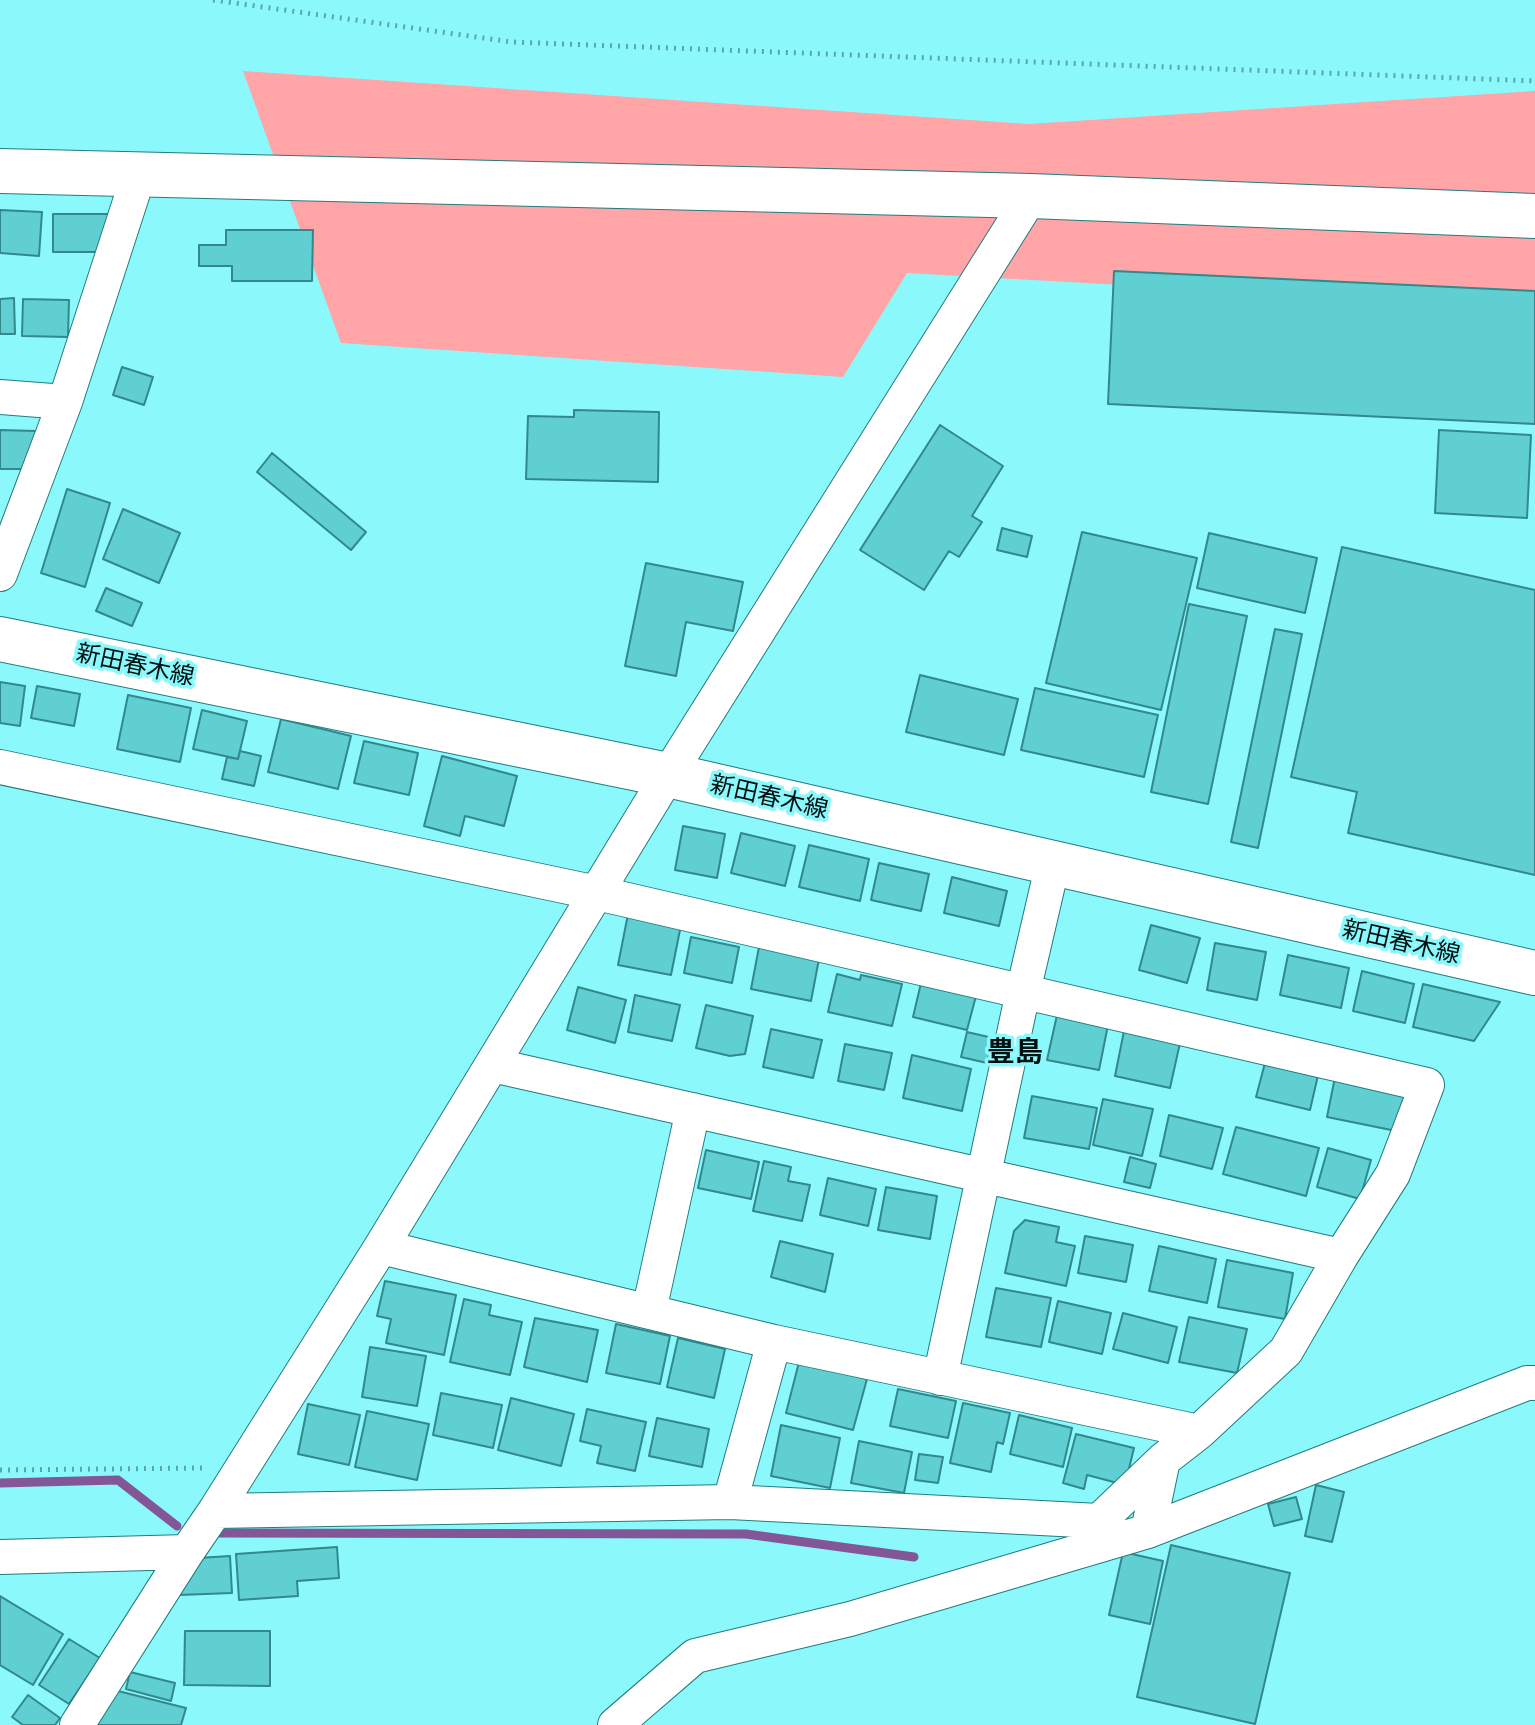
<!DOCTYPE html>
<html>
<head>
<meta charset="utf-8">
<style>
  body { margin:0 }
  canvas { display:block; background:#8bf9fc }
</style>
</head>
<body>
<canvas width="1535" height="1725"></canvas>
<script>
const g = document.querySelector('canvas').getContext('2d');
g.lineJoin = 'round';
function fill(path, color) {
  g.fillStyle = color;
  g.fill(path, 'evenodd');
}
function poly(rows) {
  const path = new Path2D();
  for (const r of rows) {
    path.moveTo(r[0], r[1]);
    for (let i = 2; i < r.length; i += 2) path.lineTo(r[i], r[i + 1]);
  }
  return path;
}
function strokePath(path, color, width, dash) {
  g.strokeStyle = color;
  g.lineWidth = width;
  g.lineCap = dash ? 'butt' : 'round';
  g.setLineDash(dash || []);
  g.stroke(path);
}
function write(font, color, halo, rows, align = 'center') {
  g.font = font + ' Arial,"Noto Sans JP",sans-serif';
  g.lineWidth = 7;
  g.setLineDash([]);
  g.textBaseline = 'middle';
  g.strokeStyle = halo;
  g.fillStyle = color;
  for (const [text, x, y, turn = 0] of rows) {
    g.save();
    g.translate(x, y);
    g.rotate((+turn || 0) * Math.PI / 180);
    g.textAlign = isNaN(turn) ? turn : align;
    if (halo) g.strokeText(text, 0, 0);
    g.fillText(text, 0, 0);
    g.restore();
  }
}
fill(poly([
  [243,71,1029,124,1535,91,1535,308,907,273,843,377,341,343]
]), '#ffa4a7');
strokePath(poly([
  [0,1483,118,1480,177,1526],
  [216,1533,746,1534,914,1557]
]), '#835797', 9);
const building = poly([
  [0,210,42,212,39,256,0,253,0,210],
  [53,214,110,214,110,252,53,252,53,214],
  [226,230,313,230,312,281,232,281,232,266,199,266,199,245,226,245,226,230],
  [1114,271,1535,291,1535,424,1108,404,1114,271],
  [14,298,15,334,0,334,0,299,14,298],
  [23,299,69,300,68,337,22,336,23,299],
  [122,367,153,377,144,405,113,395,122,367],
  [574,410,659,412,658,482,526,479,528,416,574,417,574,410],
  [940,425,1003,466,972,516,982,522,959,557,949,551,924,590,860,550,940,425],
  [0,430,36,431,36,469,0,469,0,430],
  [1439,430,1531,435,1527,518,1435,513,1439,430],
  [272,453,366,532,351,550,257,472,272,453],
  [67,489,110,503,85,587,41,573,67,489],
  [123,509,180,533,159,583,103,559,123,509],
  [1002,528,1032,536,1027,557,997,550,1002,528],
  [1082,532,1197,558,1161,710,1046,683,1082,532],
  [1209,533,1317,558,1305,613,1197,588,1209,533],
  [1342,547,1535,590,1535,875,1348,833,1357,792,1291,777,1342,547],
  [646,563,743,582,733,631,686,622,676,676,625,666,646,563],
  [106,588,142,603,132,626,96,611,106,588],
  [1189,604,1247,616,1208,804,1151,792,1189,604],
  [1275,629,1302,634,1258,848,1231,842,1275,629],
  [920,675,1018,699,1004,755,906,732,920,675],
  [0,682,25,686,20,726,0,723,0,682],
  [37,686,80,694,74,726,31,718,37,686],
  [1035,688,1158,715,1144,777,1021,750,1035,688],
  [128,695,191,708,180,762,117,749,128,695],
  [202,710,247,721,238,759,193,749,202,710],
  [281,719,351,736,338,789,268,772,281,719],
  [364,741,418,753,409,795,354,783,364,741],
  [240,751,261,756,254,786,222,779,227,757,238,759,240,751],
  [442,756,517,776,504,826,465,816,460,836,424,826,442,756],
  [683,826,725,834,717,878,675,870,683,826],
  [741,833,795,846,785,886,731,873,741,833],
  [809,845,869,859,860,901,799,887,809,845],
  [879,863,929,874,921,911,871,900,879,863],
  [952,877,1007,891,999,926,944,913,952,877],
  [628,914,681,925,671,975,618,965,628,914],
  [1151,925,1200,938,1187,983,1139,970,1151,925],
  [691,937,739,947,732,983,684,973,691,937],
  [1215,943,1266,952,1257,1000,1207,990,1215,943],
  [759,947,819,959,811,1001,751,989,759,947],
  [1288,955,1349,968,1341,1008,1280,995,1288,955],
  [1362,971,1414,984,1405,1023,1353,1011,1362,971],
  [837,974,860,980,861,975,902,984,892,1026,828,1012,837,974],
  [921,983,976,996,967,1030,913,1017,921,983],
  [1423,984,1500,1002,1474,1041,1413,1027,1423,984],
  [578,987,626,1000,615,1043,567,1030,578,987],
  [635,995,680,1005,672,1041,628,1032,635,995],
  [706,1005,753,1016,745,1054,730,1056,696,1048,706,1005],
  [1057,1015,1108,1025,1099,1070,1047,1060,1057,1015],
  [771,1029,822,1040,813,1078,763,1067,771,1029],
  [1124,1031,1180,1043,1170,1088,1115,1076,1124,1031],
  [967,1032,993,1038,987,1063,961,1057,967,1032],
  [845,1044,892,1053,884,1090,838,1081,845,1044],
  [912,1055,971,1069,962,1111,903,1098,912,1055],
  [1266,1059,1319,1071,1310,1110,1256,1097,1266,1059],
  [1335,1077,1409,1092,1401,1132,1327,1117,1335,1077],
  [1032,1096,1097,1108,1089,1149,1024,1138,1032,1096],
  [1103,1099,1153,1109,1142,1156,1093,1145,1103,1099],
  [1169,1115,1223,1128,1212,1169,1160,1156,1169,1115],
  [1236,1127,1319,1148,1306,1196,1223,1174,1236,1127],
  [1328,1148,1371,1160,1360,1199,1317,1187,1328,1148],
  [706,1150,759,1162,751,1199,698,1188,706,1150],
  [1130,1157,1156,1164,1150,1188,1124,1182,1130,1157],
  [764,1161,791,1167,788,1181,810,1185,802,1221,753,1211,764,1161],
  [828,1178,876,1189,868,1226,820,1215,828,1178],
  [886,1187,937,1196,930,1239,878,1230,886,1187],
  [1025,1220,1059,1227,1056,1242,1075,1246,1066,1286,1005,1273,1014,1231,1025,1220],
  [1085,1236,1133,1245,1126,1282,1078,1273,1085,1236],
  [780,1241,833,1254,825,1292,771,1277,780,1241],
  [1159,1246,1216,1259,1207,1303,1149,1291,1159,1246],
  [1227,1260,1293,1273,1285,1319,1218,1307,1227,1260],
  [385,1281,456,1295,444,1355,386,1343,391,1319,377,1316,385,1281],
  [996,1288,1051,1298,1041,1347,986,1337,996,1288],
  [464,1299,491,1305,489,1315,522,1322,510,1375,450,1362,464,1299],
  [1058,1301,1111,1313,1102,1354,1049,1342,1058,1301],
  [1123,1313,1177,1327,1168,1363,1113,1349,1123,1313],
  [1189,1317,1247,1329,1237,1373,1179,1362,1189,1317],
  [535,1318,598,1330,587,1382,524,1367,535,1318],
  [616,1324,670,1336,660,1384,606,1373,616,1324],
  [678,1338,725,1349,714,1398,667,1387,678,1338],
  [370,1347,426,1356,417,1406,362,1397,370,1347],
  [799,1362,867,1379,853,1430,786,1413,799,1362],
  [898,1389,956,1401,948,1438,890,1426,898,1389],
  [441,1393,502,1405,493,1448,433,1435,441,1393],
  [511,1398,574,1414,561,1466,498,1450,511,1398],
  [963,1403,1010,1413,1003,1444,997,1442,991,1472,950,1463,963,1403],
  [308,1404,360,1415,349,1465,298,1454,308,1404],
  [587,1409,646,1422,635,1471,597,1463,601,1446,580,1441,587,1409],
  [367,1411,429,1424,417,1480,355,1467,367,1411],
  [1019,1415,1072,1428,1063,1467,1010,1454,1019,1415],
  [657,1418,709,1429,702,1467,649,1456,657,1418],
  [781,1425,840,1438,830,1488,771,1476,781,1425],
  [1076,1434,1134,1448,1125,1485,1087,1475,1084,1489,1063,1483,1076,1434],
  [859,1441,912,1452,904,1493,851,1483,859,1441],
  [919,1454,943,1457,938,1483,915,1480,919,1454],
  [1316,1485,1344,1492,1332,1542,1305,1536,1316,1485],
  [1296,1497,1302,1519,1274,1526,1268,1504,1296,1497],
  [1171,1545,1290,1573,1255,1724,1137,1697,1171,1545],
  [337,1547,339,1578,297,1581,298,1596,239,1600,236,1554,337,1547],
  [1123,1552,1163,1561,1150,1624,1109,1615,1123,1552],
  [230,1556,232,1593,179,1595,198,1558,230,1556],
  [0,1596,63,1634,33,1685,0,1665,0,1596],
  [185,1631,270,1631,270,1686,184,1685,185,1631],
  [69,1639,100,1658,69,1704,39,1685,69,1639],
  [130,1672,175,1683,171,1701,126,1689,130,1672],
  [118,1691,186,1708,181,1725,96,1725,118,1691],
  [28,1695,60,1718,55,1725,23,1725,12,1717,28,1695]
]);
fill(building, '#5fcfd2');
strokePath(building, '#32888a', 2);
const street = poly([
  [0,397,65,402],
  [0,574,65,402,139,174],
  [0,767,597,893,1427,1085,1393,1174,1341,1256,1286,1351,1199,1432,1163,1460,1099,1521,730,1502,215,1511],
  [492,1065,1341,1256],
  [381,1247,774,1342,1199,1432],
  [649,1311,693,1110],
  [940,1378,1023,992,1053,863],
  [730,1502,774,1342],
  [1148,1531,1527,1383,1535,1383],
  [0,1557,187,1552],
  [77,1725,187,1552,215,1511,381,1247,668,775,1031,196],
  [615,1725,695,1656,850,1619,1148,1531,1163,1460]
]);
const secondary = poly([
  [0,171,1031,196,1535,216],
  [0,639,668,775,1535,973]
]);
strokePath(street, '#227c7e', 36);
strokePath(secondary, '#227c7e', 46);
strokePath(poly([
  [213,0,512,42,1535,81],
  [0,1470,203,1468]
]), '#5aa7a9', 5, [2, 6]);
strokePath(street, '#fff', 34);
strokePath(secondary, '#fff', 44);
write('24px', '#001011', '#8bf9fc', [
  ["新田春木線",135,666,12],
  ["新田春木線",769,798,13],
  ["新田春木線",1401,943,13]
]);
write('bold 28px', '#001011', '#8bf9fc', [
  ["豊島",1015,1053]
]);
</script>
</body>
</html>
